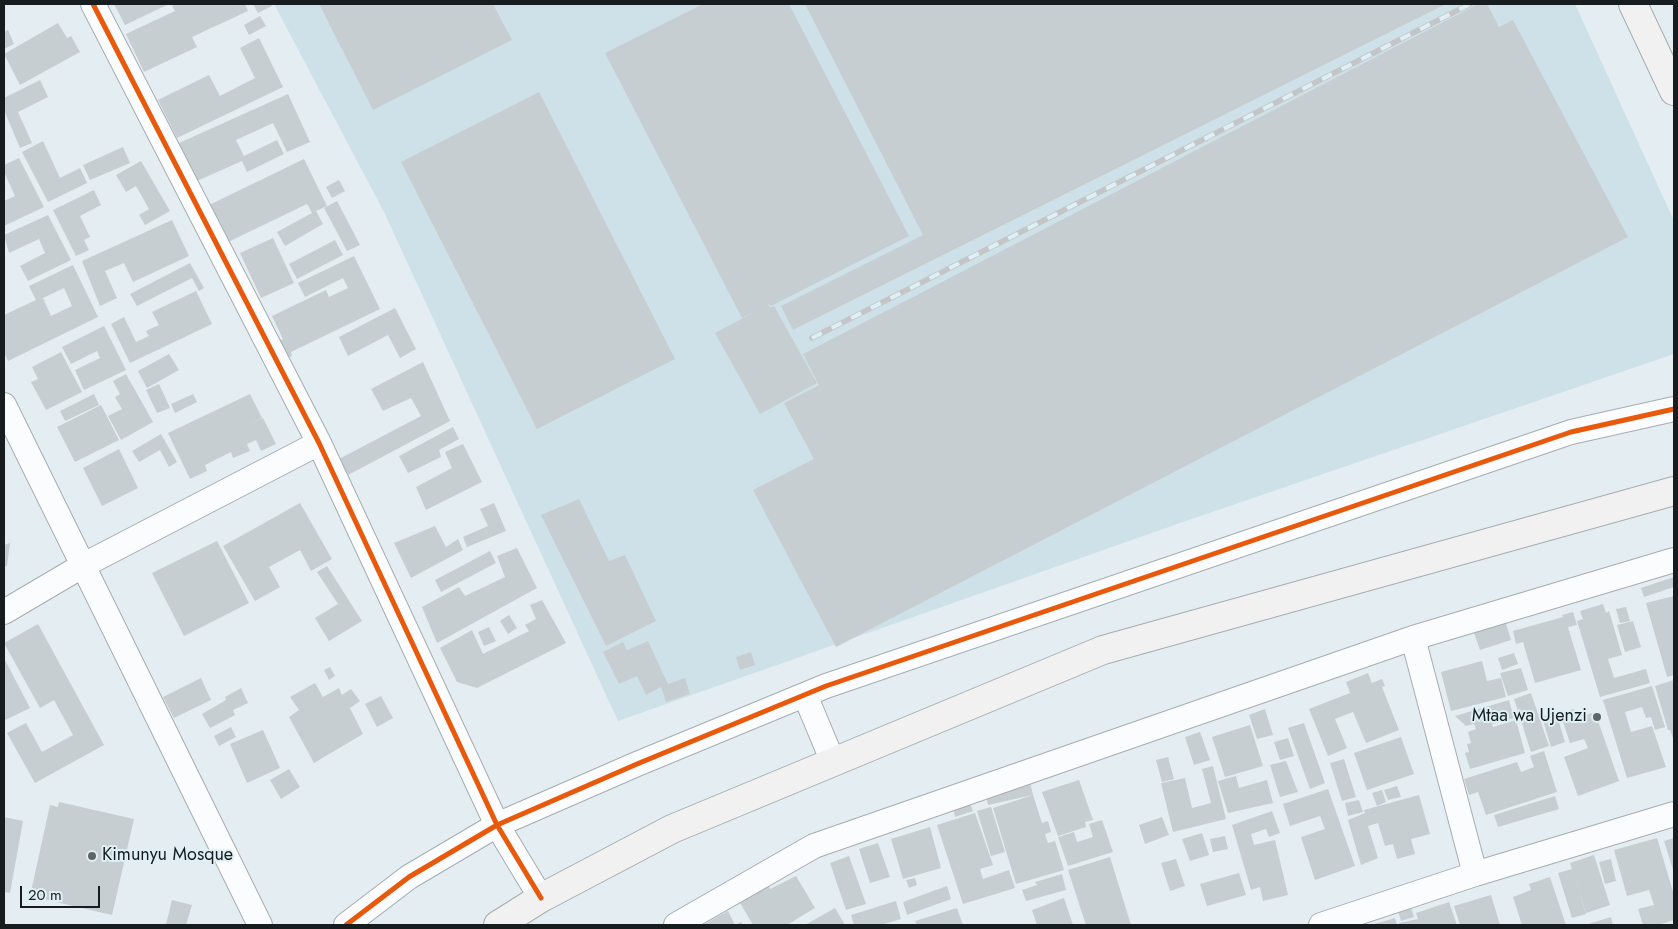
<!DOCTYPE html>
<html>
<head>
<meta charset="utf-8">
<style>
	body { margin:0 }
	#map { position:relative; width:1678px; height:929px; overflow:hidden; background:#e4edf1; font-family:Jost,sans-serif }
	canvas { display:block }
	.frame { position:absolute; inset:0; border:5px solid #171d1f; pointer-events:none }
	.scale { position:absolute; left:20px; top:886px; width:80px; height:22px; box-sizing:border-box; border:2px solid #171d1f; border-top:0; padding-left:6px; font-size:15px; line-height:18px; white-space:nowrap; color:#171d1f; -webkit-text-stroke:4px #dfeff6; paint-order:stroke }
</style>
</head>
<body>
<div id="map">
<canvas width="1678" height="929"></canvas>
<div class="frame"></div>
<div class="scale">20 m</div>
</div>
<script>
const ctx = document.querySelector('canvas').getContext('2d');
ctx.lineJoin = 'round';
function fillPath(path, color) {
  ctx.fillStyle = color;
  ctx.fill(path, 'evenodd');
}
function strokePath(path, color, width, dash) {
  ctx.strokeStyle = color;
  ctx.lineWidth = width;
  ctx.lineCap = dash ? 'butt' : 'round';
  ctx.setLineDash(dash || []);
  ctx.stroke(path);
}
function write(font, color, halo, rows, align = 'center') {
  ctx.font = font + ' Jost,sans-serif';
  ctx.lineWidth = 4;
  ctx.setLineDash([]);
  ctx.textBaseline = 'middle';
  ctx.strokeStyle = halo;
  ctx.fillStyle = color;
  for (const [text, x, y, turn = 0] of rows) {
    ctx.save();
    ctx.translate(x, y);
    ctx.rotate((+turn || 0) * Math.PI / 180);
    ctx.textAlign = isNaN(turn) ? turn : align;
    if (halo) ctx.strokeText(text, 0, 0);
    ctx.fillText(text, 0, 0);
    ctx.restore();
  }
}
fillPath(new Path2D(`
	M274,4H1575L1674,221V354L1183,522L618,721L384,212Z`), '#cfe1e8');
fillPath(new Path2D(`
	M114,4H169L125,25Z
	M176,4H245L248,11L192,37L197,47L144,72L126,34L175,11L172,6Z
	M253,4H271L272,6L258,13Z
	M319,4H493L512,40L373,110Z
	M703,4H789L909,236L771,306L768,304L770,308L774,306L817,383L760,414L715,333L758,310L742,318L605,53Z
	M805,4H1446L793,330L781,306L923,235Z
	M1478,4H1487L1499,27L1513,20L1628,237L836,647L753,490L814,459L784,403L819,385L803,354Z
	M260,16L266,26L249,35L244,25Z
	M58,23L67,38L71,36L80,52L20,85L4,54Z
	M8,30L14,44L4,49V32Z
	M259,38L283,87L177,138L158,100L209,75L220,96L255,78L240,48Z
	M40,80L48,97L18,112L32,143L20,148L4,110V98Z
	M539,92L675,359L537,429L401,162Z
	M288,94L310,142L287,152L273,123L236,140L244,156L277,140L284,154L247,172L242,161L197,181L179,143Z
	M43,141L60,178L80,168L87,183L48,202L22,152Z
	M123,147L130,163L90,180L83,165Z
	M19,158L44,207L4,226V201L15,196L4,172V165Z
	M304,159L327,206L316,211L323,224L285,246L277,232L312,213L307,204L226,243L207,206Z
	M141,161L170,211L145,225L139,215L149,209L136,186L126,192L116,175Z
	M339,180L345,191L332,198L326,187Z
	M94,190L101,205L80,216L90,237L84,240L89,250L76,256L53,210Z
	M337,201L360,245L347,251L324,208Z
	M48,215L71,260L28,281L20,266L45,253L39,239L9,253L4,235Z
	M172,220L189,256L133,282L124,263L105,271L117,298L100,306L82,261Z
	M273,238L294,283L261,298L240,253Z
	M335,240L343,255L297,279L289,264Z
	M354,256L380,309L291,352L292,356L285,359L276,342L283,339L272,316L326,290L329,297L348,288L343,278L305,297L298,283Z
	M190,263L204,288L199,291L192,278L137,306L130,294Z
	M73,265L98,317L8,361L4,353V315L36,300L29,286ZM64,288L72,306L51,316L43,298Z
	M196,291L212,324L130,363L111,324L124,317L136,342L149,336L146,331L159,325L152,312Z
	M395,308L416,349L400,358L388,335L348,356L339,337Z
	M104,326L126,370L84,390L75,370L100,358L97,351L71,364L62,347Z
	M61,352L82,392L46,410L31,382L38,379L32,367Z
	M169,354L179,370L147,388L138,371Z
	M423,362L450,421L348,475L339,459L421,416L411,398L383,411L371,389Z
	M126,374L153,422L121,440L108,416L122,409L115,397L120,394L113,381Z
	M159,384L170,408L157,413L146,390Z
	M94,394L99,405L65,421L60,411Z
	M193,394L197,402L175,413L171,404Z
	M250,394L262,418L250,424L263,418L276,444L261,451L256,440L247,444L250,451L233,458L231,452L205,465L207,471L190,479L168,433Z
	M101,405L119,440L75,462L57,427Z
	M453,427L459,439L439,450L441,457L408,473L399,456Z
	M161,434L177,462L169,467L160,450L139,462L132,451Z
	M463,444L482,482L426,510L416,487L452,468L445,452Z
	M119,449L138,488L102,506L83,468Z
	M579,499L609,561L625,555L656,621L606,646L541,515Z
	M300,503L332,559L311,571L300,550L269,567L280,587L255,601L223,546Z
	M494,503L506,531L467,547L463,537L488,526L480,509Z
	M435,526L446,547L458,539L463,550L411,578L394,543Z
	M217,541L249,603L184,636L152,573Z
	M10,543L7,566L4,567V545Z
	M517,548L537,588L437,643L422,607L459,587L465,596L505,577L497,556Z
	M490,551L496,563L441,592L435,580Z
	M327,566L362,621L329,641L315,618L338,604L317,572Z
	M1674,577V587L1644,597L1641,588Z
	M1674,596V675L1667,677L1646,603Z
	M542,600L566,643L477,688L457,682L440,648L472,630L483,654L529,631L525,625L536,619L530,605Z
	M1603,604L1606,613L1609,611L1622,655L1608,659L1614,678L1646,669L1650,683L1600,697L1577,621L1583,619L1580,611Z
	M1626,607L1630,621L1620,623L1616,609Z
	M1573,612L1577,625L1568,627L1581,670L1535,683L1523,642L1516,644L1513,631L1563,617L1562,615Z
	M509,615L517,628L508,634L500,621Z
	M1505,620L1511,640L1480,650L1473,630Z
	M1633,621L1641,647L1625,652L1617,625Z
	M38,624L104,745L35,783L7,733L26,723L42,752L73,735L54,700L40,708L4,643Z
	M489,627L496,641L484,646L478,632Z
	M648,641L668,684L685,678L690,694L666,702L661,687L646,695L637,676L619,684L603,652L623,642L627,650Z
	M751,652L755,665L740,670L736,657Z
	M1514,653L1518,664L1502,670L1498,658Z
	M4,658L30,708L5,720L4,718Z
	M1482,661L1487,681L1501,678L1506,697L1451,711L1441,672Z
	M330,667L335,676L329,680L324,670Z
	M1521,668L1528,690L1508,696L1500,673Z
	M1368,673L1372,683L1382,679L1385,686L1382,687L1399,730L1366,743L1353,712L1335,719L1347,748L1328,756L1309,709L1350,693L1346,682Z
	M201,678L211,700L174,718L163,697Z
	M1674,680V741L1670,730H1668L1655,686Z
	M315,683L323,697L339,688L342,695L351,689L360,701L350,708L363,734L314,763L289,717L299,710L290,697Z
	M1652,686L1665,727L1655,730L1651,717L1646,718L1642,707L1625,712L1631,732L1652,726L1666,767L1627,778L1603,700Z
	M241,688L248,703L233,710L235,715L210,728L202,714L226,700L225,697Z
	M1531,693L1549,746L1531,752L1514,699Z
	M381,696L393,718L377,727L365,704Z
	M1509,700L1514,718L1492,724L1493,727L1516,720L1525,753L1470,769L1465,753L1469,752L1467,744L1471,743L1468,732L1476,729L1474,724L1466,726L1455,716Z
	M1265,709L1273,735L1257,739L1249,715Z
	M1574,709L1577,718L1595,712L1619,781L1578,796L1564,757L1588,748L1584,739L1570,743L1560,713Z
	M1556,712L1565,742L1551,747L1542,717Z
	M1304,723L1325,783L1310,789L1288,728Z
	M1250,725L1263,766L1225,777L1212,737Z
	M231,727L236,737L219,746L214,736Z
	M263,730L280,768L247,783L230,744Z
	M1200,732L1210,760L1194,765L1185,737Z
	M1401,737L1414,774L1367,790L1354,753Z
	M1288,738L1294,756L1280,760L1274,742Z
	M1544,751L1557,792L1486,815L1478,792L1469,795L1464,779L1517,762L1521,772L1534,767L1530,756Z
	M1168,757L1174,779L1162,782L1156,760Z
	M1344,759L1356,797L1342,801L1330,763Z
	M1286,761L1298,792L1280,797L1270,765Z
	M1213,766L1226,819L1173,832L1161,783L1185,778L1192,808L1211,803L1202,769Z
	M289,769L300,787L281,799L270,780Z
	M1236,776L1239,788L1267,780L1273,803L1228,813L1218,781Z
	M1079,780L1093,820L1085,822L1086,827L1058,836L1042,792Z
	M1030,782L1033,795L988,805L985,792Z
	M1397,786L1401,797L1388,800L1384,790Z
	M1328,789L1355,866L1315,880L1301,837L1325,829L1320,816L1290,826L1283,804Z
	M1382,790L1386,802L1377,806L1372,793Z
	M1033,795L1042,823L1048,821L1051,832L1045,834L1048,843L1055,841L1064,870L1016,884L993,808Z
	M1419,795L1430,834L1411,839L1415,854L1397,859L1393,844L1385,846L1378,823L1368,826L1378,858L1361,865L1348,820L1365,813L1364,810Z
	M1555,796L1559,809L1498,827L1494,815Z
	M1359,800L1363,812L1348,816L1345,803Z
	M59,802L134,819L112,915L30,896L50,805L58,807Z
	M970,803L973,811L955,817L953,808Z
	M991,807L1005,852L991,856L977,811Z
	M1272,811L1280,833L1269,837L1266,829L1251,834L1254,845L1275,840L1288,895L1263,901L1260,887L1251,890L1232,825Z
	M975,813L993,865L980,869L983,879L1009,870L1015,888L963,904L937,825Z
	M4,817L23,821L10,893L4,892Z
	M1162,817L1169,835L1145,844L1139,825Z
	M1102,820L1113,852L1068,866L1058,837L1074,832L1077,842L1093,837L1089,824Z
	M930,827L941,868L903,879L891,839Z
	M1202,833L1209,855L1190,861L1182,839Z
	M1225,836L1228,849L1213,852L1210,839Z
	M1657,838L1674,895V920L1658,925H1643L1638,909L1654,905L1649,890L1627,896L1614,850Z
	M1674,838V873L1664,841Z
	M878,843L890,877L870,883L859,849Z
	M1594,855L1610,905L1586,913L1570,863Z
	M849,856L866,904L846,910L830,863Z
	M1110,857L1131,925H1086L1068,870Z
	M1176,859L1185,886L1170,891L1161,863Z
	M1611,859L1616,881L1605,884L1599,862Z
	M1572,869L1586,914L1572,918L1558,873Z
	M1239,873L1246,895L1207,906L1200,884Z
	M1062,874L1066,890L1026,901L1022,890L1037,885L1035,882Z
	M796,876L815,908L787,925H753L739,901L768,885L770,889Z
	M1550,877L1566,925H1522L1513,897L1531,890L1529,884Z
	M915,878L917,885L909,888L906,880Z
	M947,886L951,899L907,915L903,902Z
	M1491,895L1500,925H1460L1454,906Z
	M1064,898L1073,925H1037L1032,910Z
	M172,900L192,905L186,925H166Z
	M896,901L901,919L881,925H854L851,915Z
	M1409,901L1414,917L1401,921L1396,905Z
	M1449,902L1457,925H1400L1399,923L1418,919L1416,913Z
	M835,908L845,925H805Z
	M957,908L963,925H917L915,921Z
	M728,911L735,925L741,922L743,925H703Z
	M1611,917L1613,925H1585Z
	M1395,918L1397,925H1371Z`), '#c7ced1');
const street = new Path2D(`
	M93,4L319,443L497,825L541,898
	M4,405L260,925
	M4,612L82,566L319,443
	M1413,638L1475,874
	M805,695L833,762
	M346,925L409,877L497,825L637,764L826,686L1571,432L1674,409
	M676,925L814,846L1413,638L1674,560
	M1321,925L1475,874L1674,814`);
const secondary = new Path2D(`
	M1633,4L1674,91
	M498,925L541,898L672,829L1103,650L1674,491`);
strokePath(street, '#a6adb0', 26);
strokePath(secondary, '#a6adb0', 30);
strokePath(street, '#fbfcfd', 24);
strokePath(secondary, '#f2f1f1', 28);
const rail = new Path2D(`
	M812,338L1470,4`);
strokePath(rail, '#c3c5c6', 5.5);
strokePath(rail, '#dfeff6', 4, [11]);
strokePath(new Path2D(`
	M93,4L319,443L497,825L541,898
	M346,925L409,877L497,825L637,764L826,686L1571,432L1674,409`), '#e8590c', 5);
for (const [x, y, r, color] of [
	[1597,717,5,"#5f6668"],
	[92,856,5,"#5f6668"]
]) {
  const dot = new Path2D();
  dot.arc(x, y, r, 0, 2 * Math.PI);
  ctx.fillStyle = color;
  ctx.fill(dot);
  strokePath(dot, '#dfeff6', 2);
}
write('18px', '#171d1f', '#dfeff6', [
	["Mtaa wa Ujenzi",1587,717],
	["Kimunyu Mosque",102,856,"left"]
], 'right');
</script>
</body>
</html>
